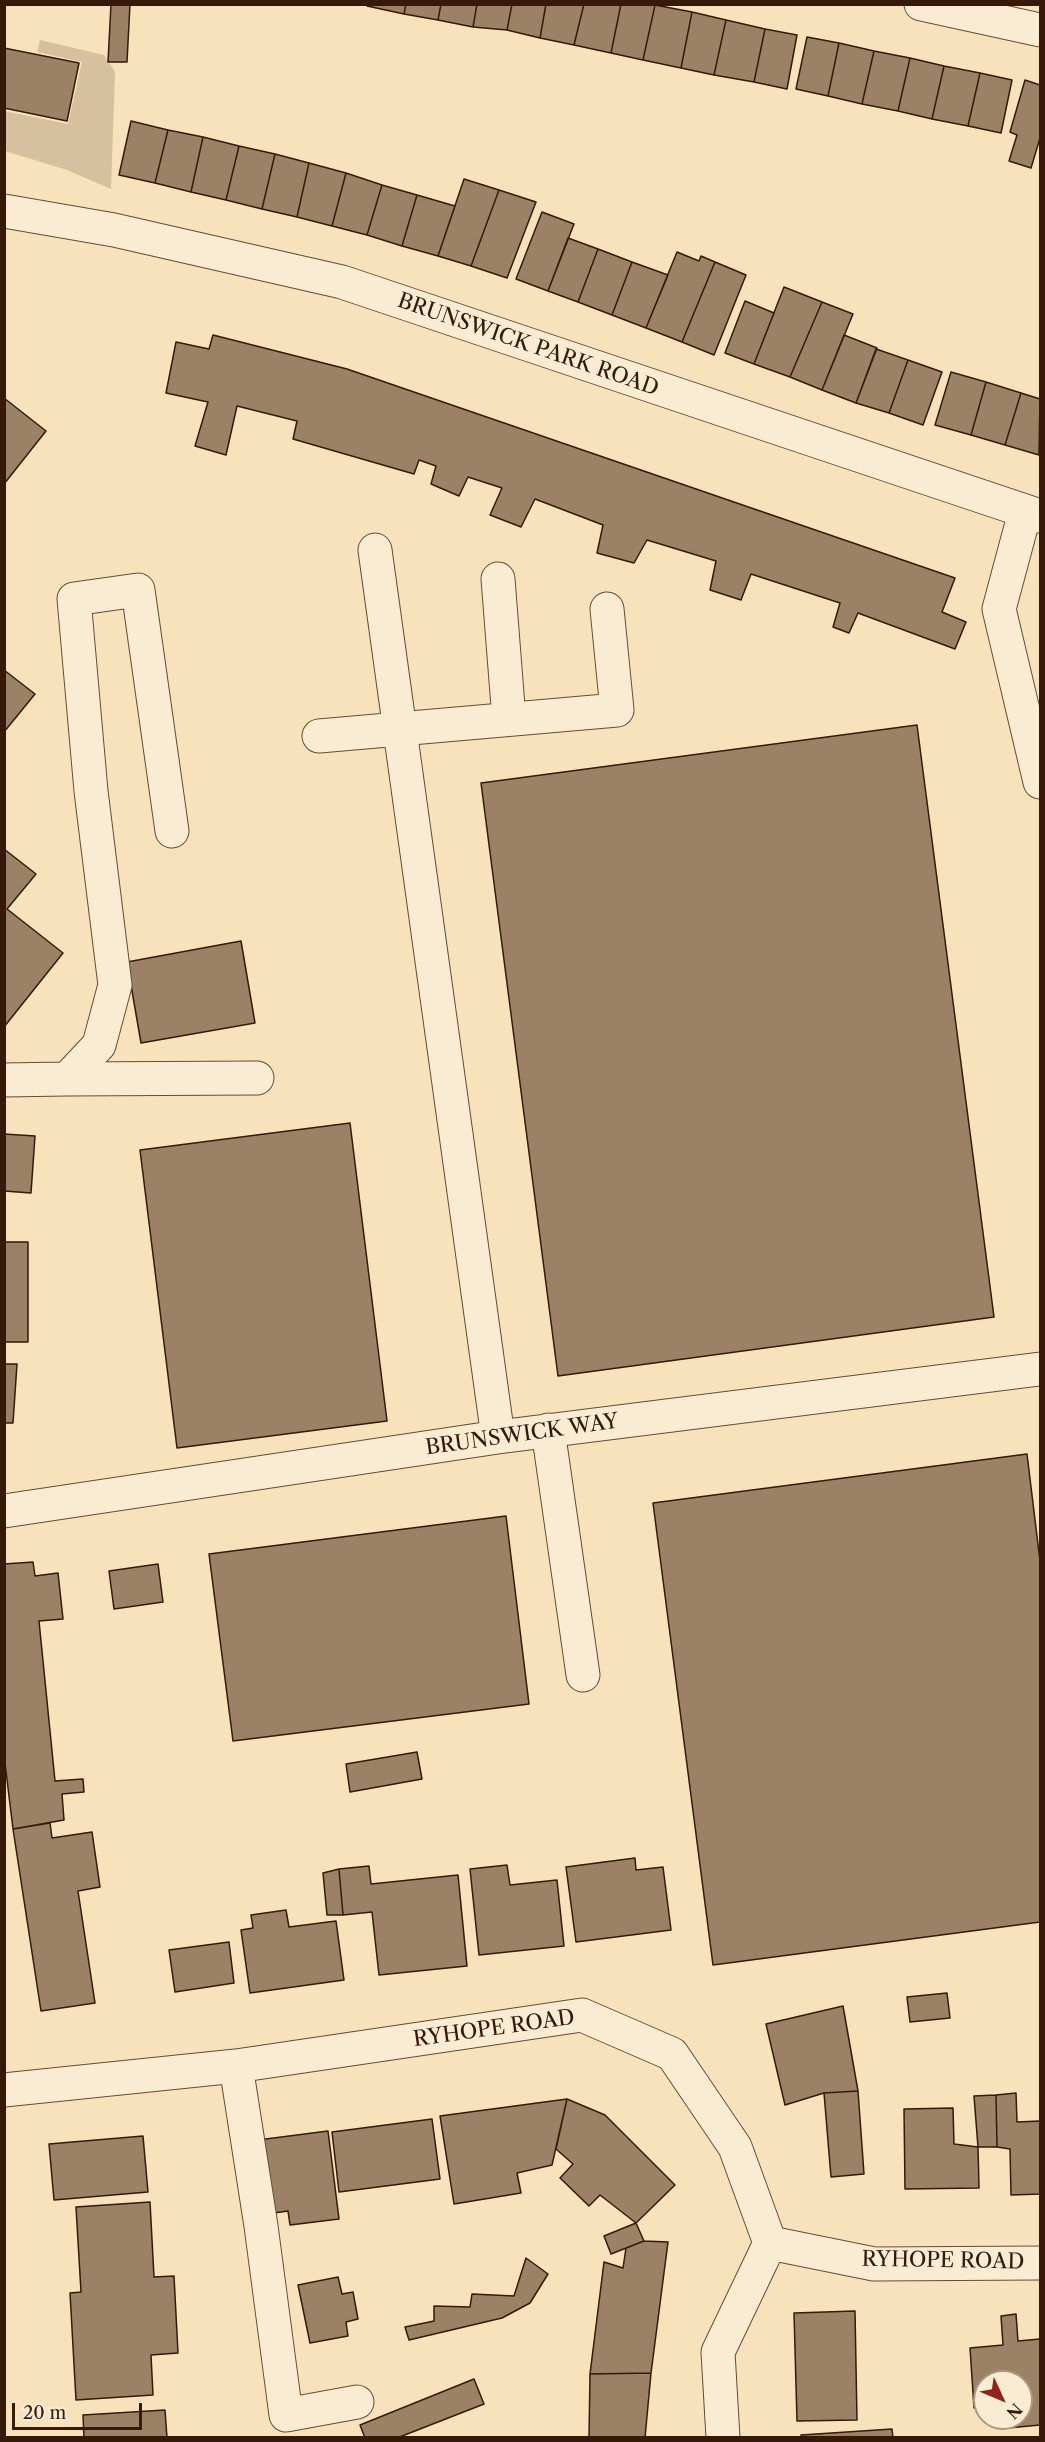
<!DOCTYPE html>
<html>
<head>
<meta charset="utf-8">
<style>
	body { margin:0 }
	#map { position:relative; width:1045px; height:2442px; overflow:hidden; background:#f8e2bc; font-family:"Libre Caslon Text",serif }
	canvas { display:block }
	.frame { position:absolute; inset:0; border:6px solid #361909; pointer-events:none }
	.north { position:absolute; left:973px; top:2370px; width:60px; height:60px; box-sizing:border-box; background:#faecd3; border:2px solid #ac9882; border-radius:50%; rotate:134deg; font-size:16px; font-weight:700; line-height:24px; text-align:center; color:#361909 }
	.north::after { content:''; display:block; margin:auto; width:21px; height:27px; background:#8f2418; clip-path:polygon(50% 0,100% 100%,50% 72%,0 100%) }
	.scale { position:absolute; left:12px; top:2403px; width:130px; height:27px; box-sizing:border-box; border:3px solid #361909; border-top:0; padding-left:8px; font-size:18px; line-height:21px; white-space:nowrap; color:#361909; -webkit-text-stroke:4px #faecd3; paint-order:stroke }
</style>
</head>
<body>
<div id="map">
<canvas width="1045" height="2442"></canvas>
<div class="frame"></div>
<div class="north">N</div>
<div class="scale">20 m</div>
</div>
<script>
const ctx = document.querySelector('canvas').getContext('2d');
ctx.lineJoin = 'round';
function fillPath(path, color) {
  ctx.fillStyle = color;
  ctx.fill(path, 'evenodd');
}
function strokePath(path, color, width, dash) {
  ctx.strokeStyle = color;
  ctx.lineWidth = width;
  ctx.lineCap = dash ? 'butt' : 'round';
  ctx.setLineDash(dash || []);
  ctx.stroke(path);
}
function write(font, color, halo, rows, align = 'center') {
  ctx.font = font + ' "Libre Caslon Text",serif';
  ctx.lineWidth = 4.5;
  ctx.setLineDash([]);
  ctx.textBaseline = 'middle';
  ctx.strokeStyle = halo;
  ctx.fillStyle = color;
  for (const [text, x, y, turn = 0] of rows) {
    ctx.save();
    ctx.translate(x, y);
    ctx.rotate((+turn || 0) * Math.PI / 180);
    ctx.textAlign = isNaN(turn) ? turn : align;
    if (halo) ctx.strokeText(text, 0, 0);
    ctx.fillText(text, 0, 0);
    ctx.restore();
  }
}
fillPath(new Path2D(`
	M40,40L104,55L115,72L111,189L67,170L5,151L4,111L68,124L82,62L37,52Z`), '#d7c09e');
const building = new Path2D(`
	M111,4H130L127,62H108Z
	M368,4H406L404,14L367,6Z
	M406,4H441L438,20L404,14Z
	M441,4H477L473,27L438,20Z
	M477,4H512L507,30L473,27Z
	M512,4H546L540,38L507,30Z
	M546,4H584L574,45L540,38Z
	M584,4H621L611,53L574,45Z
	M621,4L655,5L643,60L611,53Z
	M655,5L692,12L681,68L643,60Z
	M692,12L726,20L714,75L681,68Z
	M726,20L765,29L754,82L714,75Z
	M765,29L797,35L787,89L754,82Z
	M807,37L839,43L828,96L796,89Z
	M839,43L874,51L862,104L828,96Z
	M4,48L79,63L67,121L4,108Z
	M874,51L910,58L898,111L862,104Z
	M910,58L944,66L932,119L898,111Z
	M944,66L980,73L968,126L932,119Z
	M980,73L1012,80L1001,133L968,126Z
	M1025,80L1040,85V138L1031,168L1009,161L1017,135L1010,132Z
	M131,121L168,130L155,183L119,175Z
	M168,130L203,137L191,192L155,183Z
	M203,137L239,146L226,200L191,192Z
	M239,146L275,154L262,209L226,200Z
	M275,154L309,163L297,217L262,209Z
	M309,163L346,173L332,226L297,217Z
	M346,173L382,185L367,235L332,226Z
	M464,179L499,190L471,266L438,256Z
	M382,185L417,195L402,246L367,235Z
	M499,190L536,202L507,278L471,266Z
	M417,195L455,206L438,256L402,246Z
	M542,212L574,224L548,291L516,279Z
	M568,238L598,249L578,302L548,291Z
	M598,249L632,262L612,315L578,302Z
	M677,252L699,261L701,256L715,262L682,342L646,328Z
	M632,262L668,275L646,328L612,315Z
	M715,262L746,275L714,355L682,342Z
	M784,287L822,302L790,377L754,364Z
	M745,301L774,313L754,364L725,353Z
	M822,302L853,314L822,390L790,377Z
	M213,335L347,369L955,578L942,612L966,622L955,649L858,613L849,633L833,627L840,603L751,574L741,600L710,590L716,561L647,540L634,563L597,553L603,525L535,499L521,527L490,515L502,488L468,477L459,496L431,484L436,466L419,460L414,474L293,439L297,421L237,406L226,455L195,446L208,402L166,393L176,342L209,349Z
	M844,335L877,348L856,403L822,390Z
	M876,349L908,360L889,413L856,403Z
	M908,360L942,372L923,425L889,413Z
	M951,372L986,382L971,435L935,425Z
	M986,382L1021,393L1005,445L971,435Z
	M1021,393L1040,399L1039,455L1005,445Z
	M4,398L46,431L4,484Z
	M4,670L35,694L4,732Z
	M917,725L994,1317L558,1376L481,783Z
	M4,849L36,874L7,909L63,953L4,1027Z
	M241,941L255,1023L141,1043L127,962Z
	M350,1123L387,1421L177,1448L140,1150Z
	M4,1134L35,1136L31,1193L4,1191Z
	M4,1242H28V1342H4Z
	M4,1364H17L13,1423H4Z
	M1027,1454L1040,1561V1922L713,1965L653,1503Z
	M506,1516L529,1704L233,1741L209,1554Z
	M33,1562L35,1576L58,1573L63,1619L39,1621L55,1781L83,1779L84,1792L62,1794L64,1820L13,1829L4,1755V1564Z
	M158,1564L163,1602L114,1609L109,1571Z
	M417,1752L422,1779L350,1792L346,1764Z
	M50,1823L52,1838L92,1832L100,1887L78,1891L95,2003L41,2011L13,1829Z
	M635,1858L636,1870L663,1867L671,1930L576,1942L566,1867Z
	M507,1865L510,1885L557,1880L564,1946L479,1955L470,1869Z
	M369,1866L371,1884L458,1875L467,1966L379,1975L372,1912L343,1915L339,1869Z
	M339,1869L343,1915H327L323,1873Z
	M286,1910L289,1927L336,1921L344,1980L250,1993L241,1930L253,1928L251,1915Z
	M229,1942L234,1983L175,1992L169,1950Z
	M947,1993L950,2018L910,2022L907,1997Z
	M843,2006L858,2091L824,2093L785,2105L766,2024Z
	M858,2091L864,2174L831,2177L824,2093Z
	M1016,2093L1017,2122L1040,2121V2194L1011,2195L1010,2149L997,2147L996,2095Z
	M996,2095L997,2147H978L974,2096Z
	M567,2099L605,2115L675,2185L636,2223L600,2195L589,2206L560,2178L573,2164L556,2149Z
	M567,2099L552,2165L517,2173L521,2193L454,2204L440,2116Z
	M953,2108L954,2144L978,2147L979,2188L905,2189L904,2109Z
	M432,2119L440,2179L339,2192L332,2132Z
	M328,2131L339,2219L290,2225L288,2211L267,2214L258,2140Z
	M143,2136L148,2192L54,2200L49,2144Z
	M150,2202L154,2277L174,2276L178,2353L151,2355L153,2395L76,2400L70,2293L81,2292L76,2207Z
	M636,2223L644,2241L611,2254L604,2236Z
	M644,2241L668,2242L651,2373L590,2374L604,2262L623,2268L626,2248Z
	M526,2258L548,2274L530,2303L502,2318L409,2340L405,2327L434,2321V2306L470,2307L472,2294L514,2296Z
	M338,2277L342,2294L353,2292L358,2319L346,2322L348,2336L310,2343L298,2285Z
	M855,2311L857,2420L797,2421L794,2313Z
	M1016,2314L1018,2341L1040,2339V2425L1008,2428L1007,2418H1021V2382H985V2407L974,2408L970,2348L1003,2345L1001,2316Z
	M651,2373L645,2438H589L590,2374Z
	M474,2379L484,2404L397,2438H365L360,2425Z
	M165,2410L167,2438H84L83,2415Z
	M892,2429L893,2438H801V2435Z`);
fillPath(building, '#9b8266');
strokePath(building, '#361909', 1.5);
const minor = new Path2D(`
	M921,4L1040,30
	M4,211L114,230L342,282L1040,516
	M1025,512L999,609L1040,782
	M375,550L498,1437
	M498,579L509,719
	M319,736L617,710L607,609
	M67,1079L257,1078
	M4,1080L67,1079L99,1045L115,985L91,791L74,599L138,590L172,831
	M548,1430L583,1675
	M4,1511L498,1437L1040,1369
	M236,2066L261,2226L286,2415L357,2402
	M4,2090L236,2066L582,2015L672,2054L735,2147L770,2243L874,2264L1040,2263
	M723,2438L718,2352L770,2243`);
strokePath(minor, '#664b36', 35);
strokePath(minor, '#faecd3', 33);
write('21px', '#361909', '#faecd3', [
	["BRUNSWICK PARK ROAD",528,345,19],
	["BRUNSWICK WAY",522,1435,-8],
	["RYHOPE ROAD",494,2029,-8],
	["RYHOPE ROAD",943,2261,1]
]);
</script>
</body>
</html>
